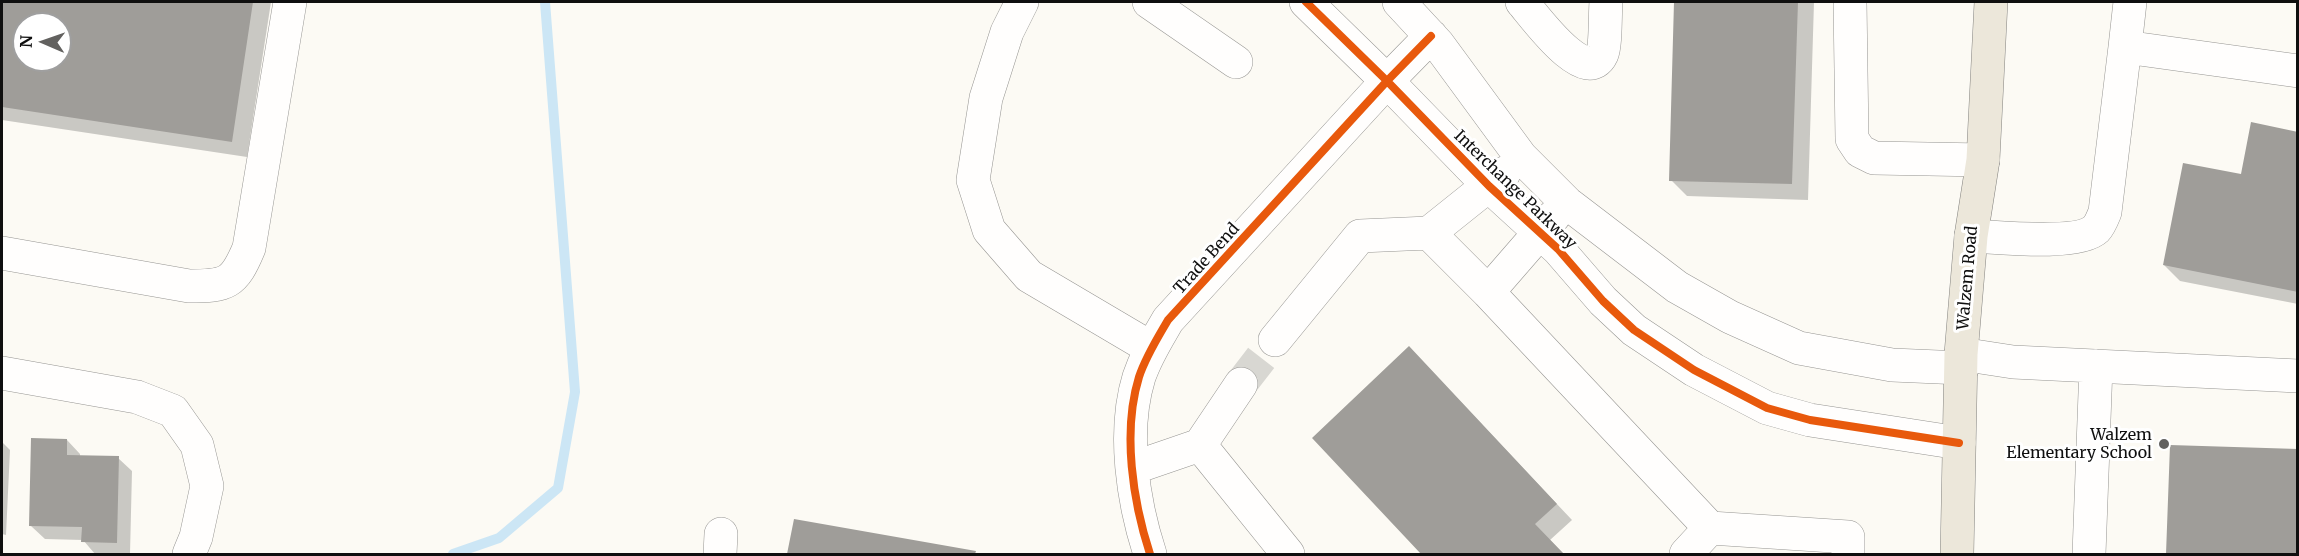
<!DOCTYPE html>
<html>
<head>
<meta charset="utf-8">
<style>
	body { margin:0 }
	#map { position:relative; width:2299px; height:556px; overflow:hidden; background:#fcfaf4; font-family:Merriweather,serif }
	canvas { display:block }
	.frame { position:absolute; inset:0; border:3px solid #0f0f0f; pointer-events:none }
	.north { position:absolute; left:12px; top:12px; width:60px; height:60px; box-sizing:border-box; background:#fff; border:2px solid #9f9f9f; border-radius:50%; rotate:272deg; font-size:16px; font-weight:700; line-height:24px; text-align:center; color:#0f0f0f }
	.north::after { content:''; display:block; margin:auto; width:21px; height:27px; background:#62615f; clip-path:polygon(50% 0,100% 100%,50% 72%,0 100%) }
</style>
</head>
<body>
<div id="map">
<canvas width="2299" height="556"></canvas>
<div class="frame"></div>
<div class="north">N</div>
</div>
<script>
const ctx = document.querySelector('canvas').getContext('2d');
ctx.lineJoin = 'round';
function fillPath(path, color) {
  ctx.fillStyle = color;
  ctx.fill(path, 'evenodd');
}
function strokePath(path, color, width, dash) {
  ctx.strokeStyle = color;
  ctx.lineWidth = width;
  ctx.lineCap = dash ? 'butt' : 'round';
  ctx.setLineDash(dash || []);
  ctx.stroke(path);
}
function write(font, color, halo, rows, align = 'center') {
  ctx.font = font + ' Merriweather,serif';
  ctx.lineWidth = 6;
  ctx.setLineDash([]);
  ctx.textBaseline = 'middle';
  ctx.strokeStyle = halo;
  ctx.fillStyle = color;
  for (const [text, x, y, turn = 0] of rows) {
    ctx.save();
    ctx.translate(x, y);
    ctx.rotate((+turn || 0) * Math.PI / 180);
    ctx.textAlign = isNaN(turn) ? turn : align;
    if (halo) ctx.strokeText(text, 0, 0);
    ctx.fillText(text, 0, 0);
    ctx.restore();
  }
}
fillPath(new Path2D(`
	M2,2H271L247,157L2,120ZM24,24H60V60H24Z
	M1676,2H1814L1808,200L1687,196L1671,180Z
	M2298,133V304L2180,281L2164,265Z
	M1425,364L1572,520L1550,540L1563,554H1423L1314,439Z
	M67,440L80,454V457L118,458L132,471L130,554H95L83,540L45,539L31,526Z
	M2,442L10,450L6,535L2,534Z
	M2171,446L2298,451V554H2168Z
	M795,521L975,553L976,554H789Z`), '#0003');
strokePath(new Path2D(`
	M453,554L499,538L558,488L575,392L545,2`), '#cce6f5', 10);
fillPath(new Path2D(`
	M2,2H253L232,142L2,107ZM24,24H60V60H24Z
	M1674,2H1798L1792,184L1669,181Z
	M2251,122L2298,132V292L2163,265L2183,163L2241,174Z
	M1409,346L1557,504L1535,524L1564,554H1421L1312,438Z
	M31,438L67,439V455L119,456L117,543L81,542L82,527L29,526Z
	M2170,445L2298,449V554H2166Z
	M794,519L976,551L975,554H787Z`), '#9f9d99');
strokePath(new Path2D(`
	M1241,384L1275,340`), '#d8d7d2', 33, [33, 16]);
const minor = new Path2D(`
	M1022,2L1007,32L986,98L973,180L989,230L1029,276L1151,348
	M1149,2L1236,62
	M1306,2L1387,81L1489,186L1558,249L1603,301L1634,330L1694,370L1767,408L1810,420L1959,443
	M1399,2L1438,44L1521,157L1567,203L1677,287L1730,317L1799,348L1892,365L1962,368
	M1522,2C1532,13 1586,89 1602,54C1606,45 1605,12 1606,2
	M1850,2L1852,139L1860,151L1874,158L1983,160
	M2125,47L2130,2
	M1554,216L1488,292L1710,528L1848,537V554
	M1429,233L1488,292
	M1971,236C1997,237 2078,246 2096,229C2100,225 2103,217 2105,212L2125,47L2298,71
	M2,253L189,286C227,286 234,284 249,248L290,2
	M1275,340L1360,236L1429,233L1504,173
	M1961,354L2013,362L2298,376
	M2,373L137,397L173,411L197,445L207,486L196,537L189,554
	M1200,445L1288,554
	M1133,468L1200,445L1241,384
	M720,554L721,534
	M1150,554C1133,502 1122,432 1139,377C1146,356 1157,339 1168,320L1387,81L1431,36
	M1686,554L1710,528
	M2089,554L2096,366`);
const major = new Path2D(`
	M1957,554L1961,354L1971,236L1983,160L1991,2`);
strokePath(minor, '#969592', 34);
strokePath(major, '#83827f', 34);
strokePath(minor, '#fffefd', 33);
strokePath(major, '#ece7da', 33);
strokePath(new Path2D(`
	M1306,2L1387,81L1489,186L1558,249L1603,301L1634,330L1694,370L1767,408L1810,420L1959,443
	M1150,554C1133,502 1122,432 1139,377C1146,356 1157,339 1168,320L1387,81L1431,36`), '#e8590c', 8);
for (const [x, y, r, color] of [
	[2164,444,6,"#62615f"]
]) {
  const dot = new Path2D();
  dot.arc(x, y, r, 0, 2 * Math.PI);
  ctx.fillStyle = color;
  ctx.fill(dot);
  strokePath(dot, '#fff', 2);
}
write('16px', '#0f0f0f', '#fff', [
	["Interchange Parkway",1515,190,44],
	["Trade Bend",1207,259,-48],
	["Walzem Road",1968,278,-85]
]);
write('16px', '#0f0f0f', '#fff', [
	["Walzem",2152,435],
	["Elementary School",2152,453]
], 'right');
</script>
</body>
</html>
